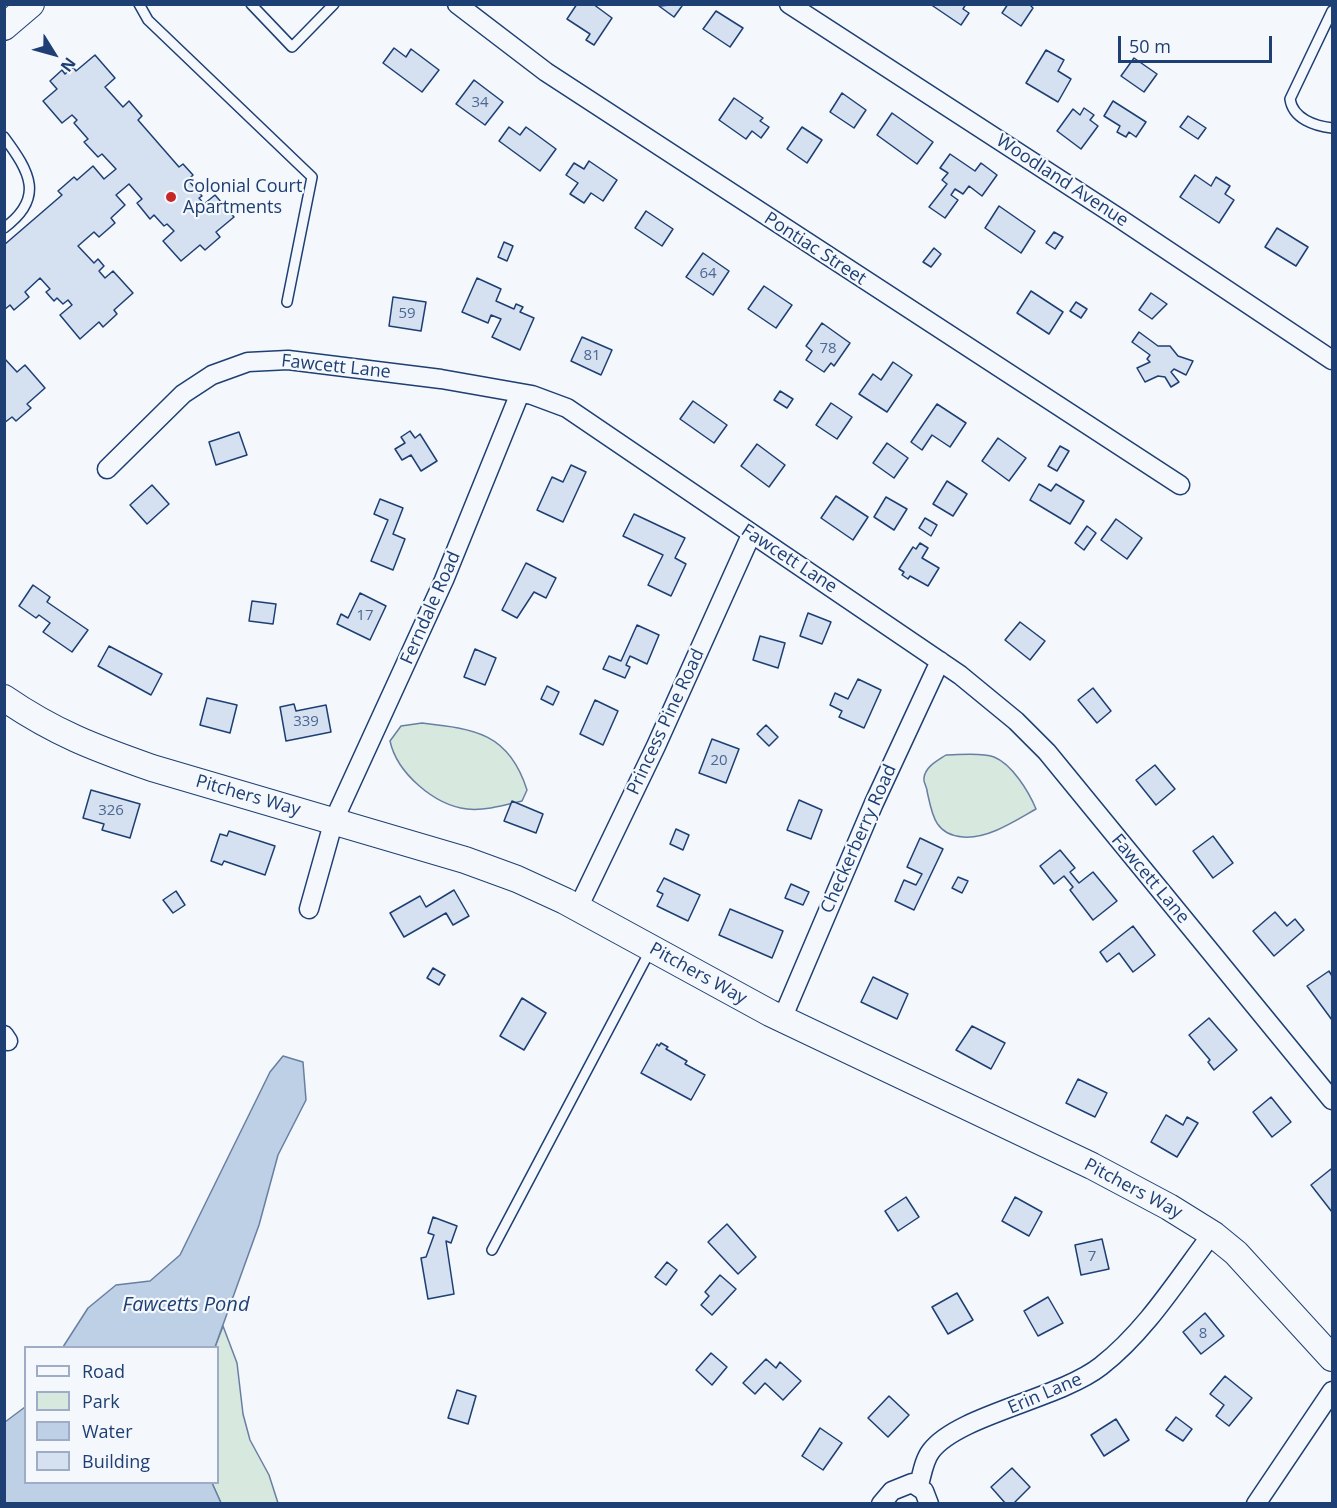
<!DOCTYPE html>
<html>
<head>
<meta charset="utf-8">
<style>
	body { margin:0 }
	#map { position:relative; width:1337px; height:1508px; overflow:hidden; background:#f4f7fb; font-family:"Open Sans",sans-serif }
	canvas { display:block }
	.frame { position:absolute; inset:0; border:6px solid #1d3f73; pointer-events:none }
	.legend { position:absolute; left:24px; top:1346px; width:195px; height:138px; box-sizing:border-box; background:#f4f7fb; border:2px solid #9eadc5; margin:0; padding:8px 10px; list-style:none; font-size:18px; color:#1d3f73 }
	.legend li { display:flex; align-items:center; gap:12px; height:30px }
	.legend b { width:30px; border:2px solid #9eadc5 }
	.north { position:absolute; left:24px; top:24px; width:60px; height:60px; -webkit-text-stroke:4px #f4f7fb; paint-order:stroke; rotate:127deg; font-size:16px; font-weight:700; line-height:24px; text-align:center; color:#1d3f73 }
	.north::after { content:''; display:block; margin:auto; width:21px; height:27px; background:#1d3f73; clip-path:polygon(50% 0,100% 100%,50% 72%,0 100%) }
	.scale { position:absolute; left:1118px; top:36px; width:154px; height:27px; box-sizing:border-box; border:3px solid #1d3f73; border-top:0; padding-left:8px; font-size:18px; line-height:21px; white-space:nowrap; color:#1d3f73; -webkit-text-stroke:4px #f4f7fb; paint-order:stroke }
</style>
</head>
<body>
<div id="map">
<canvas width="1337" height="1508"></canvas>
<div class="frame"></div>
<ul class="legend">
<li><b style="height:8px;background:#f4f7fb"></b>Road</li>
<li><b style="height:16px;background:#d7e8df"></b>Park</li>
<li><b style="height:16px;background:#bed0e5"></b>Water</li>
<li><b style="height:16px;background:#d5e0f0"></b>Building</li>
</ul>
<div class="north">N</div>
<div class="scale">50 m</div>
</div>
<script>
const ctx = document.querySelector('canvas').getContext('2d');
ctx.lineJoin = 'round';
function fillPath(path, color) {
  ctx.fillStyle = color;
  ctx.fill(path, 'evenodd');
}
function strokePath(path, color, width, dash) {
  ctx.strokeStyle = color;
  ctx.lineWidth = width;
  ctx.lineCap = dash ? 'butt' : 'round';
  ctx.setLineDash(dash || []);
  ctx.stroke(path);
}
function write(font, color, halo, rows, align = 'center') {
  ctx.font = font + ' "Open Sans",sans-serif';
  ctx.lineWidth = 4.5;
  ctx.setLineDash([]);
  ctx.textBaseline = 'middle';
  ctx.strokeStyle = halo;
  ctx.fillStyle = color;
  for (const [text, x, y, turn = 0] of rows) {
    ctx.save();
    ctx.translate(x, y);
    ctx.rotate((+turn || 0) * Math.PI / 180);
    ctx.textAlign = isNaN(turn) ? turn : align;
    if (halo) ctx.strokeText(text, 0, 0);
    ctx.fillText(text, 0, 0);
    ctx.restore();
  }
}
const green = new Path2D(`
	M422,723C475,729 509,733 527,790L522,801C505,805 485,811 467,809C434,805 397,773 390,741L401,726Z
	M946,755C959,755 981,752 994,757C1012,764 1029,792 1036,809C1015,821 988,839 963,837C934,835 932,813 927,791C927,787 923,782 924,778C925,767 937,761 946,755Z
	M223,1326L237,1363L243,1414L250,1440L269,1475L278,1503H221L212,1483L218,1482V1348L215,1347Z`);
fillPath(green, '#d7e8df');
strokePath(green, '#687fa3', 1.5);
const water = new Path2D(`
	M283,1056L303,1062L306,1100L278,1155L259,1225L215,1347H63L88,1308L116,1285L150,1281L180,1255L270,1072Z
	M25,1407L26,1482L212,1483L221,1503H5V1422Z`);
fillPath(water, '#bed0e5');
strokePath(water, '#687fa3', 1.5);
const building = new Path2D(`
	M577,4H593L612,18L594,45L586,40L590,34L567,19Z
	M680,4L682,6L674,17L659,6Z
	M930,4H966L963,9L969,13L961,25Z
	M1008,4H1029L1033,8L1021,26L1002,13Z
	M716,11L743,28L730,47L703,29Z
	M394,48L406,57L411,49L439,70L422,92L383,63Z
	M1046,50L1064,60L1058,71L1071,79L1058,102L1026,83Z
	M95,55L115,78L105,87L123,107L129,101L142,116L138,120L179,167L183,164L193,175L188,180L202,196L199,198L204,204L215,195L234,217L216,232L220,237L205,250L200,245L181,261L163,241L174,231L167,224L164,226L154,215L150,219L137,203L142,199L129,184L116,195L125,205L111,218L115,223L99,237L94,232L78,246L94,263L98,259L104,266L99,271L105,278L113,271L133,293L114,310L117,314L103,327L99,322L80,339L60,315L72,305L68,300L63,304L57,298L54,301L46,292L50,289L40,278L25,292L29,297L14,310L10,305L4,310V245L62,195L58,191L74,177L77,180L93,166L104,179L116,169L102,154L98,157L84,142L88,139L74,123L77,120L72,115L62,123L43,101L57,89L50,81L62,70L65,74L73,67L76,71Z
	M1134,58L1157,74L1144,92L1121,76Z
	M474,80L503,102L485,125L456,104Z
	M842,93L866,110L854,128L830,112Z
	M734,98L763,118L760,121L769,127L761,138L752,131L746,139L719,120Z
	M1113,101L1146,122L1136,137L1129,132L1126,137L1117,132L1120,126L1104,116Z
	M1084,108L1094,115L1090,120L1098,126L1081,149L1057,131L1073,109L1080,115Z
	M892,113L933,142L917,164L877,135Z
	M1188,116L1206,128L1198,139L1180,127Z
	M509,127L520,135L526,127L556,149L540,171L499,141Z
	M802,127L822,140L807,163L787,149Z
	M950,154L975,171L981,163L997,175L982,196L969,186L963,194L955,189L951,195L958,200L945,218L929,207L947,184L942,180L948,173L940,168Z
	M589,161L617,180L603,201L591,193L584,203L570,194L578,183L566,175L574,163L584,169Z
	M1195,175L1211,186L1216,177L1230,186L1225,194L1234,200L1219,223L1180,197Z
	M999,206L1035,231L1021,253L985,228Z
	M646,211L673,229L662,246L635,228Z
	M1277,228L1308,247L1296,266L1265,247Z
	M1054,232L1063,237L1055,249L1046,243Z
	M504,242L513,246L507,261L498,257Z
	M934,248L941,254L931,267L923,262Z
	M703,253L729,271L713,295L686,277Z
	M477,278L501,289L496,301L514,309L516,304L523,307L520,312L534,318L520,350L492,337L501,319L491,315L488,323L462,312Z
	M764,286L792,305L776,328L748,309Z
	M1031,291L1063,312L1049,334L1017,313Z
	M1151,293L1167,304L1152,319L1139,310Z
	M393,297L426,302L421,331L389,326Z
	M1076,302L1087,309L1081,318L1070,311Z
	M822,323L850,343L834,366L831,363L824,372L806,360L812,351L806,346Z
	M1139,332L1158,346H1170L1178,356L1193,361L1186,375L1174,369L1171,372L1179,382L1171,387L1165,377L1158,376L1145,382L1137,368L1150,362L1147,359L1150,355L1132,342Z
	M582,337L612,350L601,375L571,361Z
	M4,358L17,372L25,365L45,388L27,404L31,408L16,421L12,417L4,423Z
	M893,362L912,375L887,412L859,394L873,374L881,380Z
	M780,391L793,399L787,408L774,400Z
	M693,401L727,425L714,443L680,419Z
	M831,403L852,417L837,439L816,425Z
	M937,404L966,423L950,447L932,435L922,450L911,442Z
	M410,431L415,438L420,434L437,461L421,471L411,455L402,460L395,449L405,443L401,437Z
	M239,432L247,455L216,465L209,442Z
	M998,438L1026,458L1009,481L982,461Z
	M887,443L908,458L894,478L873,463Z
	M757,444L785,465L769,487L741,466Z
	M1060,446L1069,451L1057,471L1048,466Z
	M571,465L586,472L563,522L537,510L552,477L563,482Z
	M947,481L967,494L953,516L933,504Z
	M1039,484L1051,491L1056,484L1084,501L1070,524L1030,500Z
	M152,485L169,504L147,524L130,505Z
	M836,496L868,517L853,540L821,518Z
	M886,497L907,509L894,530L874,517Z
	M380,499L403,508L393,534L405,539L393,570L371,561L388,520L374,514Z
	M634,514L685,538L675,558L686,564L671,596L648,585L663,555L623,536Z
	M925,518L937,525L931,536L919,528Z
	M1116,519L1142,538L1127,559L1101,540Z
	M1087,526L1096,533L1084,550L1075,543Z
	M920,543L928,548L922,558L939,568L928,586L910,576L908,579L902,575L904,572L899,569L913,547L916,549Z
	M526,563L556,578L546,598L534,592L517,618L502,610Z
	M33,585L50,597L47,602L88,630L72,652L43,632L50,623L39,615L36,618L19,606Z
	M360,593L386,606L370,640L337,624L341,614L348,618Z
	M252,601L276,604L273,624L249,621Z
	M808,613L831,622L822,644L800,636Z
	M1020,622L1045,641L1030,660L1005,640Z
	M637,625L659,635L647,664L630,656L626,665L630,667L625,678L603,669L609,656L621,661Z
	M760,636L785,643L778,668L753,660Z
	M109,646L162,674L151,695L98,666Z
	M475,649L496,658L485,685L464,677Z
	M858,679L881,690L864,728L839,717L842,711L830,705L835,693L848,699Z
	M547,686L559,692L553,705L541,699Z
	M1093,688L1111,711L1097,723L1078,700Z
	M207,698L237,705L230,733L200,725Z
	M595,700L618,711L603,745L580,734Z
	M294,704L296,711L326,705L331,732L286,741L280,707Z
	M766,725L778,737L769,746L757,734Z
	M712,739L739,749L726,783L699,773Z
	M1155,765L1175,789L1156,805L1136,780Z
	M91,790L140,804L130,838L102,830L104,824L83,818Z
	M799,800L822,810L811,839L787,830Z
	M512,801L543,814L536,833L504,821Z
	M676,829L689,835L683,850L670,844Z
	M229,831L275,846L265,875L224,861L222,865L211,861L220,834L227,836Z
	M1213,836L1233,863L1213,878L1193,851Z
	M920,838L943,849L914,910L895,901L904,880L916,885L922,874L907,867Z
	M1060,850L1075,868L1070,872L1079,883L1093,872L1117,901L1093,920L1070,890L1073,887L1064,876L1054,884L1040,866Z
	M958,877L968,881L962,893L952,888Z
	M664,878L700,895L688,921L657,906L663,894L657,891Z
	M791,884L809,892L803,905L785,898Z
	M454,890L469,916L453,925L446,913L404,937L390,913L420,896L426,907Z
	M176,891L185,905L173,913L163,900Z
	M730,909L783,931L772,958L719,935Z
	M1275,912L1287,926L1295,919L1304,930L1274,956L1253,931Z
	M1133,926L1155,955L1133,972L1119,953L1107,962L1100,952Z
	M433,968L445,975L439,985L427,978Z
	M1329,971L1332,976V1020L1307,986Z
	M873,977L908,994L897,1019L861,1002Z
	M522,998L546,1013L524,1050L500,1036Z
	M1209,1018L1237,1050L1214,1070L1208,1062L1210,1060L1189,1035Z
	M972,1026L1005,1043L991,1069L956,1050Z
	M661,1043L668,1047L666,1049L687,1061L685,1064L705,1075L691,1100L641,1073L657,1044L659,1046Z
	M1078,1079L1107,1093L1095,1117L1066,1103Z
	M1271,1097L1291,1122L1272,1137L1253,1112Z
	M1166,1115L1183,1125L1187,1117L1198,1123L1177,1157L1151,1142Z
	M1331,1169L1332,1171V1212L1311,1185Z
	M906,1197L919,1217L898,1231L885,1211Z
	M1015,1197L1042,1212L1029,1236L1002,1221Z
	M433,1217L457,1226L451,1243L446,1241L454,1294L428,1299L421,1258L426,1257L434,1235L428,1233Z
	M727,1224L756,1257L738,1274L708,1242Z
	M1102,1239L1109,1269L1081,1275L1075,1245Z
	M667,1262L677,1270L666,1285L655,1277Z
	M720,1275L736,1289L712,1315L701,1305L709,1296L705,1292Z
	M957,1293L973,1320L948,1334L932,1307Z
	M1048,1297L1063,1323L1038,1336L1024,1311Z
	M1205,1313L1224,1336L1201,1354L1183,1332Z
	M711,1353L727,1367L712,1385L696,1370Z
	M766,1359L776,1368L780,1362L801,1381L783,1400L765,1383L755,1394L743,1383Z
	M1225,1376L1252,1398L1229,1426L1216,1416L1224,1405L1210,1394Z
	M457,1390L476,1396L468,1424L448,1418Z
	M889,1396L909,1415L888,1437L868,1418Z
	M1176,1417L1192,1429L1183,1441L1166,1430Z
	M1116,1419L1129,1440L1104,1456L1091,1435Z
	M820,1428L842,1443L823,1470L802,1456Z
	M1012,1468L1030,1487L1013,1504H1006L991,1487Z`);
fillPath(building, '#d5e0f0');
strokePath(building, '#1d3f73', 1.5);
const lane = new Path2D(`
	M139,4L148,20L312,177L287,302
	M251,4L292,47L334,4
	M1332,11L1290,99C1293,119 1315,126 1332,128
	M4,137C30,172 45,198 4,228
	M492,1250L651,949`);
const street = new Path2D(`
	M457,4L546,72L1180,485
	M789,4L1119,218L1332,360
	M107,469L183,394L212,375L248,362L288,360L441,379L532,395L567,408L960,675L1016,721L1047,752L1332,1100
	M578,908L656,746L751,535
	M309,909L334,820L444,580L520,393
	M782,1019L874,803L940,661
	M4,1035L8,1041
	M919,1485C922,1474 924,1460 931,1451C958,1415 1059,1399 1101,1366C1146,1331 1178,1279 1212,1234
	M881,1504L892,1491L912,1483L924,1491L929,1504
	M1256,1504L1332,1391`);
const secondary = new Path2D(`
	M4,27L31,4
	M4,698C55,733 95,748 152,768L465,860L517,879L565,901L770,1013L1092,1166L1169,1207L1214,1235L1236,1253L1332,1358`);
strokePath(lane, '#1d3f73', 12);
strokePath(street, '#1d3f73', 21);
strokePath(secondary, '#1d3f73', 28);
strokePath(lane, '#f4f7fb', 9);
strokePath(street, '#f4f7fb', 18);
strokePath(secondary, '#f4f7fb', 26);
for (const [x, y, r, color] of [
	[171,197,6,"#c62828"]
]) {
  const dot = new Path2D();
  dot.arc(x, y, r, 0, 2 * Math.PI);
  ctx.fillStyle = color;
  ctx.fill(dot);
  strokePath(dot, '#f4f7fb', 2);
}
write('15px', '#4b6792', null, [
	["34",480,103],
	["64",708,274],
	["59",407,314],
	["78",828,349],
	["81",592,356],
	["17",365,616],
	["339",306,722],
	["20",719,761],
	["326",111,811],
	["7",1092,1257],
	["8",1203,1334]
]);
write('18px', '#1d3f73', '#f4f7fb', [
	["Woodland Avenue",1062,181,33],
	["Pontiac Street",815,249,33],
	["Fawcett Lane",336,367,6],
	["Fawcett Lane",789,559,33],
	["Ferndale Road",431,608,-66],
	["Princess Pine Road",666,722,-65],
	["Pitchers Way",248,796,16],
	["Checkerberry Road",859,839,-66],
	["Fawcett Lane",1150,879,50],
	["Pitchers Way",698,974,29],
	["Pitchers Way",1133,1189,28],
	["Erin Lane",1045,1394,-23]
]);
write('18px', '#1d3f73', '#f4f7fb', [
	["Colonial Court",183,187],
	["Apartments",183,208]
], 'left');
write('italic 20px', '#1d3f73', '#f4f7fb', [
	["Fawcetts Pond",186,1305]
]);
</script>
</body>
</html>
